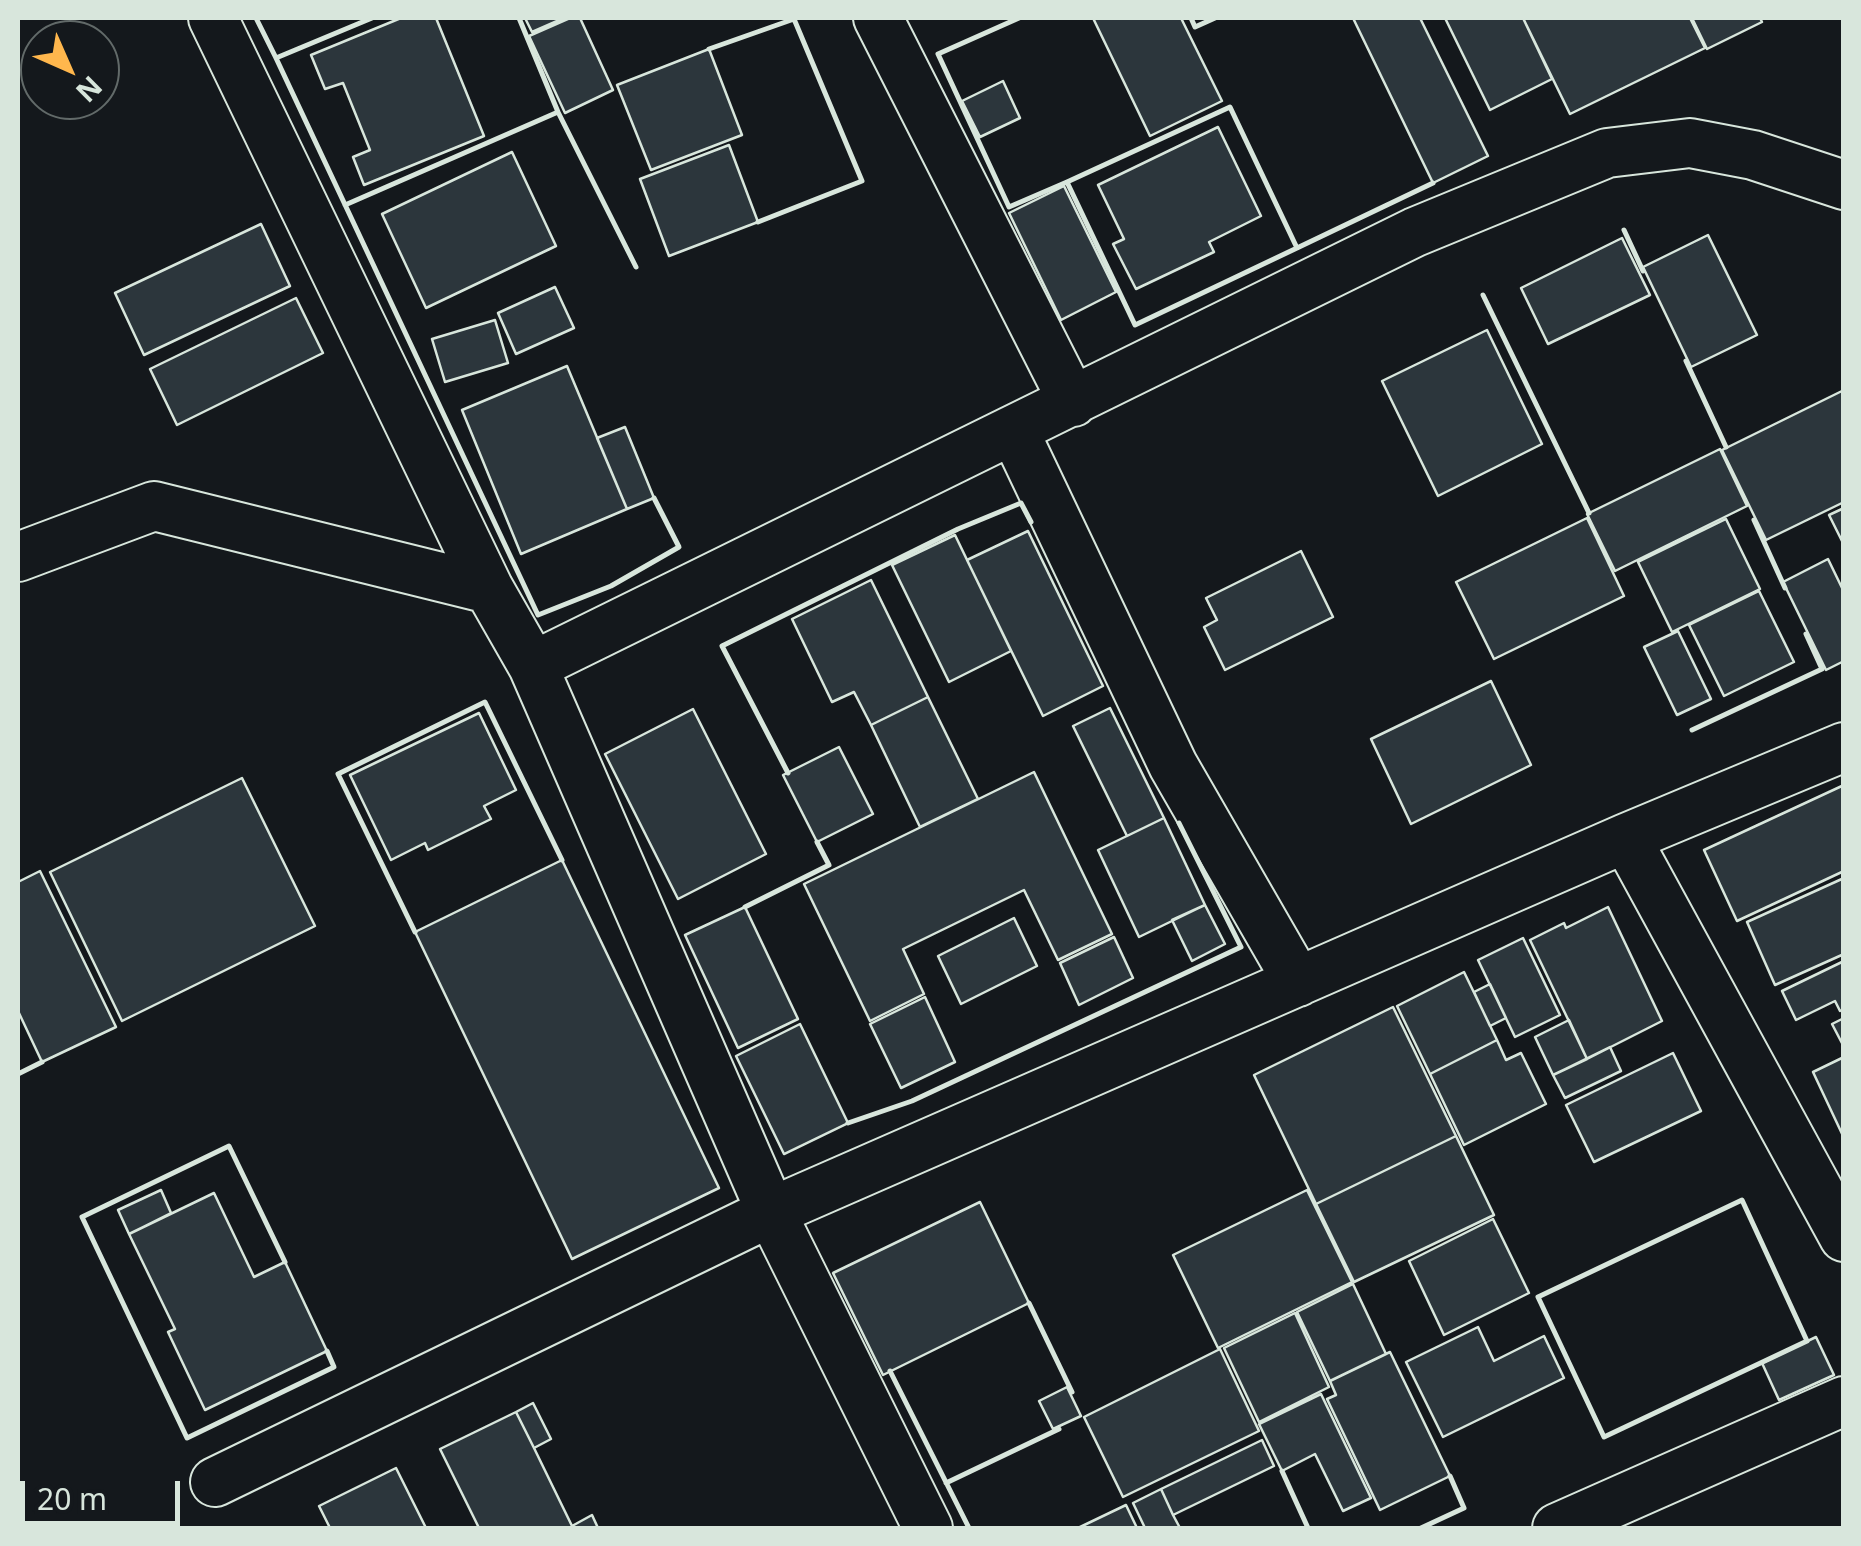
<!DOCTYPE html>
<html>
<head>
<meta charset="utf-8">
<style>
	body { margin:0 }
	#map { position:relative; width:1861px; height:1546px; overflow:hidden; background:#14181c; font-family:"Noto Sans",sans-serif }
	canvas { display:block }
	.frame { position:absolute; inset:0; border:20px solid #d8e6dc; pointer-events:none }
	.north { position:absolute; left:20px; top:20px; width:100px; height:100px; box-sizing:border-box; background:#14181c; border:2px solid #626a69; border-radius:50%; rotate:135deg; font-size:28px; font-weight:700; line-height:40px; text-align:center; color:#d8e6dc }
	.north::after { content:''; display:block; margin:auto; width:35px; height:45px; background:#ffb74d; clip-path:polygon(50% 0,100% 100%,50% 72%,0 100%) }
	.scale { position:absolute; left:20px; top:1481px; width:160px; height:45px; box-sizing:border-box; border:5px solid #d8e6dc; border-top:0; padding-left:12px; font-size:30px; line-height:35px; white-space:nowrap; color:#d8e6dc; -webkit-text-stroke:8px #14181c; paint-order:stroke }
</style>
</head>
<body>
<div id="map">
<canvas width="1861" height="1546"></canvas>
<div class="frame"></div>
<div class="north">N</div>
<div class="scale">20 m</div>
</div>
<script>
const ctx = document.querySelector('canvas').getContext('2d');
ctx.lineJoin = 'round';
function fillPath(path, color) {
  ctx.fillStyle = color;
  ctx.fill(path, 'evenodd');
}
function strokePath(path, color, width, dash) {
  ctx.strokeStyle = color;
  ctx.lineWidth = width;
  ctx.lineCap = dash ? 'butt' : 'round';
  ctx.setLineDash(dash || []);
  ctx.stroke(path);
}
const building = new Path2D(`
	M401,18H436L484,136L364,185L353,157L370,150L343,83L325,89L311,55Z
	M525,18H564L532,32Z
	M570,18H580L613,90L565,113L529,36Z
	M1093,18H1181L1222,101L1150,136Z
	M1353,18H1420L1488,156L1433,183Z
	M1445,18H1523L1552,79L1490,110Z
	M1523,18H1690L1705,48L1570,114Z
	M1692,18H1760L1762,22L1707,49Z
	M709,49L742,135L651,170L617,85Z
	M1003,81L1020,118L980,137L962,101Z
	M1218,127L1261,216L1209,242L1214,252L1136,289L1113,244L1124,239L1098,185Z
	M729,145L758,222L669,256L640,179Z
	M512,152L556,246L426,308L382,214Z
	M1064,186L1116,292L1061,320L1009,213Z
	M261,224L290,286L144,355L115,293Z
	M1708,235L1757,335L1691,367L1643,267Z
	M1622,238L1650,295L1548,344L1521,288Z
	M555,287L574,328L516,354L498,313Z
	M296,298L323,353L177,425L150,369Z
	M495,320L508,363L445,382L432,339Z
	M1487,330L1542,444L1438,496L1382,381Z
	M567,366L627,509L521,554L462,410Z
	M1844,390V502L1766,540L1722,450Z
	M625,427L654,498L627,509L597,438Z
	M1720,449L1747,506L1615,571L1587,514Z
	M1844,508V545L1829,515Z
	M1587,518L1624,596L1494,659L1456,582Z
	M1726,519L1760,589L1672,632L1638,562Z
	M1028,531L1103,686L1043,716L967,560Z
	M955,535L1011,651L949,682L892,565Z
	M1301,551L1333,617L1225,670L1204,627L1217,620L1206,598Z
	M1828,559L1844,592V661L1826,670L1783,582Z
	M871,580L928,697L871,725L854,692L832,702L792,619Z
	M1759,591L1794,662L1724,696L1689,625Z
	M1678,631L1711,699L1677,715L1644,647Z
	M1491,681L1531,765L1411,824L1371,739Z
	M928,697L978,799L920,827L871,725Z
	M1110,708L1164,818L1127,836L1073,726Z
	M693,709L766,854L678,899L605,754Z
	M479,713L516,790L484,806L491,819L428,850L425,843L391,860L350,775Z
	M839,747L873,814L817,842L783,775Z
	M1034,772L1112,934L1058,960L1024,890L903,949L924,994L870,1021L804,884Z
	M242,778L315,926L122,1021L50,872Z
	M1844,785V871L1737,921L1704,850Z
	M1164,818L1205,905L1139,937L1098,850Z
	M562,860L719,1188L572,1259L415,932Z
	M40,871L116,1027L42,1062L18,1011V882Z
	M1844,878V954L1775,985L1747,922Z
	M1205,905L1225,944L1192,961L1172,920Z
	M745,907L798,1019L738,1048L685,935Z
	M1608,907L1662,1021L1587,1059L1530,940L1564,923L1566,928Z
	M1014,918L1037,966L961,1004L938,956Z
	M1114,937L1133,978L1079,1005L1060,963Z
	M1523,938L1560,1015L1515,1037L1478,960Z
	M1844,961V1009L1840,1011L1835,1001L1796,1020L1782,991Z
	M1464,972L1497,1040L1430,1074L1397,1006Z
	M1490,984L1506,1018L1490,1026L1474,992Z
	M925,997L955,1062L901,1088L870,1024Z
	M1393,1007L1456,1136L1316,1204L1254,1075Z
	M1844,1018V1047L1832,1024Z
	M1569,1020L1587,1059L1553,1075L1535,1037Z
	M800,1024L848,1123L784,1154L736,1056Z
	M1497,1040L1506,1060L1521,1053L1546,1104L1464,1145L1430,1074Z
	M1610,1047L1621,1071L1565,1098L1553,1075Z
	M1673,1053L1701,1111L1594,1162L1566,1105Z
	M1844,1057V1138L1813,1072Z
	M1456,1136L1494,1215L1354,1282L1316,1204Z
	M161,1190L171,1213L129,1234L118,1210Z
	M1307,1190L1352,1282L1218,1348L1173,1255Z
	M214,1193L254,1277L285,1262L327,1351L205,1410L168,1332L175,1329L129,1234Z
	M980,1202L1029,1303L883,1375L833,1273Z
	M1493,1219L1529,1293L1444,1335L1409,1261Z
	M1353,1284L1386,1354L1330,1381L1297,1312Z
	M1295,1313L1329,1387L1259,1422L1224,1348Z
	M1478,1327L1494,1361L1544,1336L1564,1378L1443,1437L1406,1362Z
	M1816,1337L1834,1375L1779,1400L1762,1363Z
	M1220,1349L1259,1431L1123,1497L1084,1417Z
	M1390,1352L1450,1476L1380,1510L1327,1399L1336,1395L1330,1381Z
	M1067,1387L1081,1416L1053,1429L1039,1401Z
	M1321,1394L1371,1498L1343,1511L1315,1454L1282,1471L1259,1424Z
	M533,1403L551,1439L534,1448L516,1412Z
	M516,1412L534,1448L573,1528H479L440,1449Z
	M1262,1440L1274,1466L1173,1515L1161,1489Z
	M396,1468L426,1528H330L319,1506Z
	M1161,1489L1173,1515L1180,1528H1145L1133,1503Z
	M1126,1505L1137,1528H1078Z
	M592,1515L598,1528H573L572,1526Z`);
fillPath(building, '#2c363c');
strokePath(building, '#d8e6dc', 2.5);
const street = new Path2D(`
	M213,18L489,589L533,666L771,1212L928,1528
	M878,18L1073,402
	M1014,431L1173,765L1298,982
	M18,557L154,506L489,589
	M533,666L1415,232L1607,153L1690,143L1753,155L1844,185
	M1626,838L1844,1237
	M215,1482L771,1212L1626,838L1844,747
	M1557,1528L1844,1401`);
strokePath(street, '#d8e6dc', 52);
strokePath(street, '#14181c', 48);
strokePath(new Path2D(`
	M256,18L276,58
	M372,18L276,58L538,615L611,586L679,547L654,498
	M1019,18L938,54L1009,207L1067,182
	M1191,18L1195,27L1215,18
	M709,49L794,19L862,181L758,222
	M1230,107L1297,248L1135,325L1067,182Z
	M558,112L636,267
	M345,205L558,112L519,18
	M1624,230L1643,271
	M1297,248L1433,183
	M1483,295L1589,513
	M1686,361L1726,447
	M1754,520L1785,588
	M1692,730L1822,669L1806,634
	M788,773L722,646L958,529L1021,503L1031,522
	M745,907L829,865L817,842
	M415,932L338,774L485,702L562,860
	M18,1074L42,1062
	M848,1123L912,1101L1241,947L1179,823
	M1742,1200L1807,1341L1604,1437L1538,1297Z
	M285,1262L229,1146L82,1217L187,1438L334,1367L327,1351
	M1029,1303L1072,1392
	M890,1371L969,1528
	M1282,1471L1308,1528
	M946,1483L1059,1429
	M1421,1528L1464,1508L1450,1476`), '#d8e6dc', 5);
</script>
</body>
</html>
